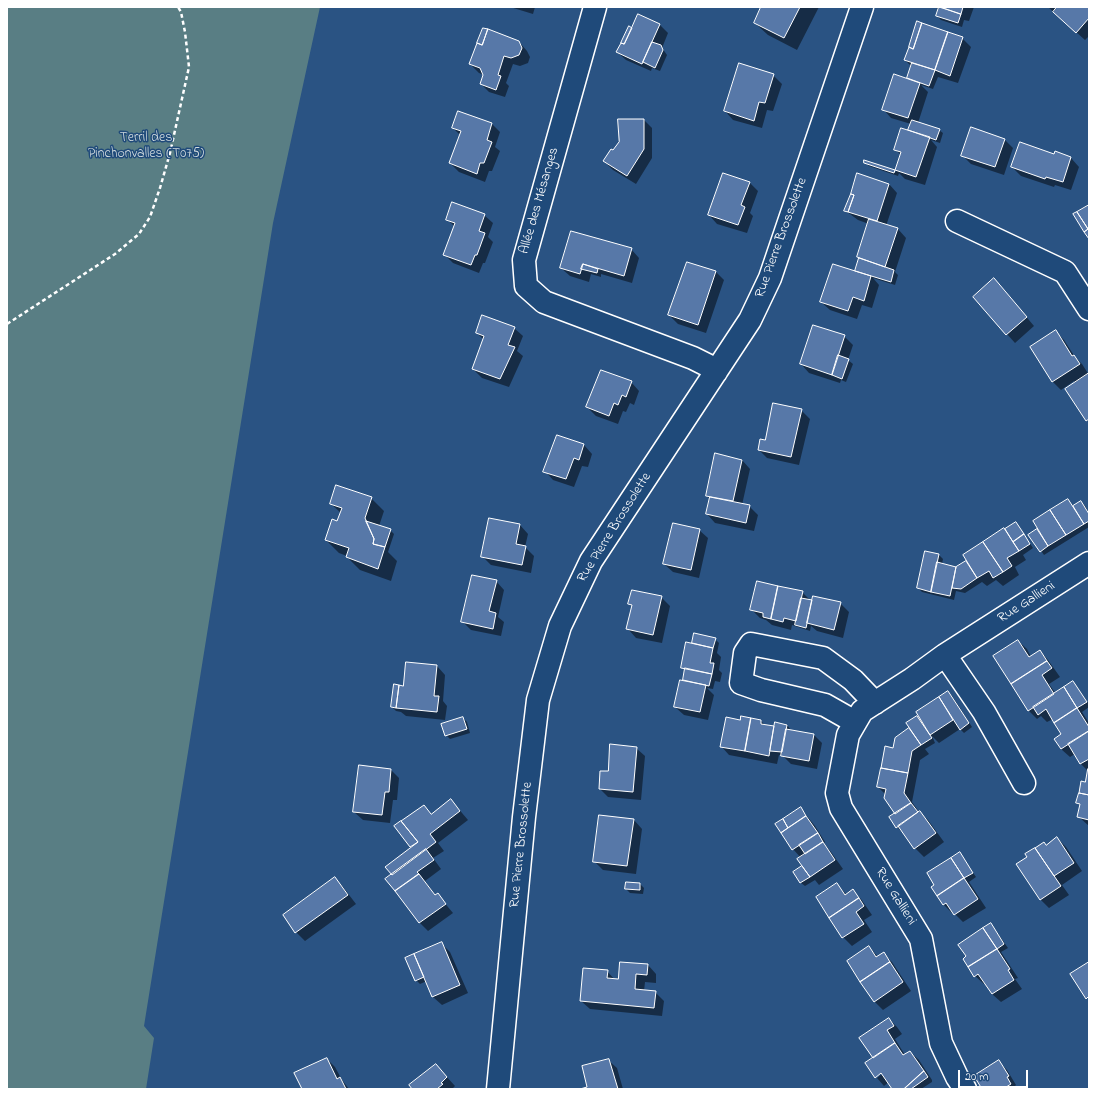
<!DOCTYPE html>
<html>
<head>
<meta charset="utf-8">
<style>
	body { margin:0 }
	#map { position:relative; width:1096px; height:1096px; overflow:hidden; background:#2a5383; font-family:"Indie Flower",sans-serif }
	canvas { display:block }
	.frame { position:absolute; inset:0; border:8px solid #fff; pointer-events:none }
	.scale { position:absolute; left:958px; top:1070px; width:70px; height:18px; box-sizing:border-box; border:2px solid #fff; border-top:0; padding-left:5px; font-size:12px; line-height:14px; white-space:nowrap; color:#fff; -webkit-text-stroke:3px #1f4a7a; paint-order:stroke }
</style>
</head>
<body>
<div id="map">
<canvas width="1096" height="1096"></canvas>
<div class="frame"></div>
<div class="scale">20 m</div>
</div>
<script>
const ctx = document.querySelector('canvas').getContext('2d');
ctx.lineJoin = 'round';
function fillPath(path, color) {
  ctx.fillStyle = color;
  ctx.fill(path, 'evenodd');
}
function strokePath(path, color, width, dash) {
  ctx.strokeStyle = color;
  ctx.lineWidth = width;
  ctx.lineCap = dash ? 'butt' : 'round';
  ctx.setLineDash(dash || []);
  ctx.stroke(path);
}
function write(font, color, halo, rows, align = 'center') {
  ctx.font = font + ' "Indie Flower",sans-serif';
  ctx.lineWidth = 3;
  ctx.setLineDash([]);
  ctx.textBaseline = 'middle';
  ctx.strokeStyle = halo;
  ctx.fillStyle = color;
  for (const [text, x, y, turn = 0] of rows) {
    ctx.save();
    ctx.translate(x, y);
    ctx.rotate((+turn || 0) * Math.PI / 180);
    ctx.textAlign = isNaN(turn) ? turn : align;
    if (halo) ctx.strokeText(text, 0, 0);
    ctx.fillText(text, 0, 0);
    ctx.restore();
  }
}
fillPath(new Path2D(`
	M7,7H320L273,223L144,1026L154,1038L146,1089H7Z`), '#597e84');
fillPath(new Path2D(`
	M510,7H535L533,14Z
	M763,7H819L797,50L768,35L755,23Z
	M935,7H974L969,21L964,20L962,27L941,20L937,16L939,10Z
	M1048,7H1088L1089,38L1088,37L1085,40Z
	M660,25L668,33L662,48L667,55L660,71L652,68L651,71L626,60L617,52Z
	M962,38L971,47L958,83L938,77L933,89L921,85L928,92L918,123L939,130L943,133L940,143L931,140L937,147L925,185L905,179L899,173L898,176L869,166L865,162L896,172L901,155L895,149L909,132L911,124L891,118L883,109L908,79L912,67L905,60Z
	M519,42L527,51L530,57L528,63L520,66L513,64L506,83L509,86L505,97L489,92L481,84L484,75L479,73L470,64Z
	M773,75L782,84L773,111L767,110L762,128L733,120L725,111Z
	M459,112L492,124L500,132L495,147L500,151L492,171H489L485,182L459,172L450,163L460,135L453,128Z
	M644,120L652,128V158L636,184L613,170L604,161Z
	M1004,139L1013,148L1004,175L971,164L962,155Z
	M1056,153L1071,158L1079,167L1071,190L1055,185L1054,187L1021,176L1012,167L1055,155Z
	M749,182L758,191L750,213L753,216L747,233L717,224L709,215Z
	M889,184L897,193L886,226L898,229L906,238L895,272L898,275L895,285L873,278L879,285L872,308L862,305L857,319L830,310L821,302L856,272L860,259L858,257L869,224L858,220L846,211Z
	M484,215L493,223L488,237L493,242L485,263H483L479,273L453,263L445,255L455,227L447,219Z
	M631,249L639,258L632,283L601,274V277L591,274L589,282L570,276L561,268Z
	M687,263L716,272L724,280L706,333L678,324L669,315Z
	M1002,288L1034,326L1015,343L974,297Z
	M514,328L523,336L517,351L523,356L509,387L482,378L473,369L484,340L477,333Z
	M1056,332L1064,340L1075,357L1082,364L1089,375V423L1066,389L1075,383L1074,381L1061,390L1052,381Z
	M844,336L853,345L848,360L853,364L846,382L841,380L840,383L809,373L801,364Z
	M631,382L639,391L634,405L630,403L626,412L623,411L618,424L596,416L587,407Z
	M801,410L810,419L799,465L767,458L759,450Z
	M557,436L584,445L592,454L588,467L582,466L574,487L553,480L545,471Z
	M742,460L750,469L742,505L749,506L758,515L754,531L715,523L707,514L710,499L707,496Z
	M371,498L384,511L379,526L390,530L394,534L388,552L397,561L391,581L360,570L347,557V556L339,553L326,540L338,522L341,513L331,504Z
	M1068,500L1074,507L1081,502L1085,506L1089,513V527L1044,555L1030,535L1039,529Z
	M1015,523L1019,527L1033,548L1023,555L1026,560L1015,567L1019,575L1003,586L996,580L987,586L982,582L965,593L956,591L954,600L922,592L918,588L926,552L939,555L943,559L942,564L957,568L968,561Z
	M520,525L528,534L525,547L534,556L531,573L491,565L482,556Z
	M699,530L708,538L699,578L673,572L664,564Z
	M496,581L504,590L498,617L504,622L501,636L471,630L462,621Z
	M802,592L811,601L840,603L849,612L843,638L817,631L811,626L810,631L792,625L791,630L772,625L766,620L760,618L751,609Z
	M661,597L670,606L662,643L636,638L628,629L633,607L630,604Z
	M715,639L719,643L717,653L721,657L719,670L722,673L720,682L715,681L713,689L707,688L714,695L708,720L684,715L675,707L686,682L684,680L686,671L682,667L695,645L693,643Z
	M1018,641L1027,649L1031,657L1040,651L1048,660L1060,677L1049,684L1056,694L1073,682L1089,704V707L1082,712L1089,723V826L1079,817L1081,806L1078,803L1086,783L1088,771L1081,764L1075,754L1070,757L1061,749L1062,734L1053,719L1047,722L1041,716L1037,719L1029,711L994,656Z
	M407,663L437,666L445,675L443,701L447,706L445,720L406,716L401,712L396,711L392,707L404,687Z
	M948,692L952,696L972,727L964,733L960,729L939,743L932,736L935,743L925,749L929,754L920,760L912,802L919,812L928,820L944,842L924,857L915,848L902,830L901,831L897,827L896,814L885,794L878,787L894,749L896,738L911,728L917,717L922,720L939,698Z
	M463,718L467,722L470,733L450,739L446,735Z
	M741,721H761L766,726L775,728L787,725L791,730L814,735L822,743L817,769L791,764L782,755H779L777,764L729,755L721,746Z
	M636,748L645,756L641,800L608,797L600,789L608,772Z
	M360,766L391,770L399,778L397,800H393L390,823L363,820L354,812Z
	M451,800L468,820L438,843L444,851L433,858L441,869L425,881L436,896L438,895L453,913L428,931L420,923L387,879L393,875L412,848L395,826L432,815Z
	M801,809L815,826L825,842L824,843L826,846L831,852L843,869L819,885L815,880L805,886L801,883L795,872L804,866L801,858L793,849L777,825Z
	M600,816L634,820L642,829L636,874L603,870L594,861Z
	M1057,838L1066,847L1082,871L1062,885L1069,895L1049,908L1040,899L1047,846Z
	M960,854L976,877L969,882L986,908L963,922L953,912L952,913L944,905L932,887Z
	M335,879L343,887L356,904L305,941L296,932L284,916Z
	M640,884L644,888L643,894L630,893L626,889Z
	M837,885L847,895L852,890L861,899L872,915L864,920L872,932L852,946L843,937Z
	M991,924L1008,948L1001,952L1018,978L1015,979L1022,989L1001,1002L992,994L986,983L984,984L975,976Z
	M441,943L450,952L468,993L442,1005L433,997L427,981L420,984L416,980Z
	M869,947L878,957L883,954L892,962L911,991L883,1010L874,1001Z
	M621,963L648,965L656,974V983L645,982L644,991L655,992L664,1001L662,1016L590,1009L581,1001L607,971L615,980H618Z
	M889,1019L897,1027L902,1034L895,1039L905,1055L910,1052L919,1060L932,1080V1082L921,1089H894L889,1082L884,1086L877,1078L886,1071L885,1070L876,1077L866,1063L874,1058Z
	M327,1059L335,1067L342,1080L349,1089H303Z
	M608,1060L617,1068L623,1089H583L588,1087Z
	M999,1062L1007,1070L1016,1085L1015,1086L1017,1089H983Z
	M436,1065L455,1086L452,1089H413Z`), '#0007');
const building = new Path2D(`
	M761,7H800L784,38L754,23Z
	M939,7L961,14L958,23L936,16Z
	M941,7H963L961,14Z
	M1057,7H1089V18L1076,33L1053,12Z
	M638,14L660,24L642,64L616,52L621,43L624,44Z
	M917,21L922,23L913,49L909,47Z
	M922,23L948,32L935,70L904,60L909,47L913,49Z
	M629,26L632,28L624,44L621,43Z
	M483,28L488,29L482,45L477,43Z
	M488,29L519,41L522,48L519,55L511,58L504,56L498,75L501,76L496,90L480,84L483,75L480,68L469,64L477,43L482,45Z
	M948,32L963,37L950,76L935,70Z
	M652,42L661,45L663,50L655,68L643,62Z
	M739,63L774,74L765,103L759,102L754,121L724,111Z
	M912,63L935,70L929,86L907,78Z
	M894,74L920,83L908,118L882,110Z
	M458,111L492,123L487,140L492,142L484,163H480L477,174L449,163L461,131L452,128Z
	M618,119H644V149L627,176L603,161L611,149L613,150L619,142Z
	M912,120L940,129L936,140L908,130Z
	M971,127L1005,139L995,167L961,156Z
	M901,128L930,137L916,177L895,170L901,152L894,150Z
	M1020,142L1054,154L1055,151L1071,157L1063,182L1046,177L1045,179L1011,167Z
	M864,160L895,170L894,173L864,163Z
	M723,173L750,182L741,205L745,207L738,225L708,215Z
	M857,173L889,184L877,221L848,212L854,195L851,194Z
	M851,194L854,195L848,212L844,211Z
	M452,202L485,214L479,231L485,233L477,255H475L471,265L443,255L455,223L446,220Z
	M1089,205V239L1084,232L1088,229L1077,212Z
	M1077,212L1088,229L1084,232L1073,214Z
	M869,219L898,228L885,267L857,257Z
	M571,231L632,248L624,276L583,264L580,274L560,268Z
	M859,258L894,270L891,282L855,271Z
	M687,262L716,271L698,325L668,315Z
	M583,264L598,269L597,273L581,269Z
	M833,264L871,276L864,301L853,297L848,311L820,302Z
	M994,278L1027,317L1006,335L973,297Z
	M482,315L515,327L508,345L515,347L500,379L472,369L484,336L476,333Z
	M813,325L845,335L832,375L800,364Z
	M1056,330L1072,356L1074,355L1080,364L1052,382L1030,347Z
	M838,355L849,359L842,379L832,375Z
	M601,370L632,381L626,397L622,395L618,405L614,403L609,416L586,407Z
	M1089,373V419L1086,421L1065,389Z
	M773,403L802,409L791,457L758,450L760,439L765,440Z
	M557,435L584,444L579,460L574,458L566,479L543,472Z
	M715,453L742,460L733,501L706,496Z
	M336,485L372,497L365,518L374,539L373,544L385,547L378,569L346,557L349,548L325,540L332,519L337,521L342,508L330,504Z
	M710,497L750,505L746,523L706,514Z
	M1068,499L1084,524L1066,535L1050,510Z
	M1081,501L1089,514V521L1084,524L1073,506Z
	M1050,510L1066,535L1048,546L1033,521Z
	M489,518L520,524L516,544L526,546L522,565L481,557Z
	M366,521L391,529L385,547L373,544L374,539Z
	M1016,522L1024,534L1013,542L1005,529Z
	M673,523L700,529L691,570L663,564Z
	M1004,528L1019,551L1007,558L1012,566L1003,572L983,542Z
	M1037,529L1048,546L1040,552L1028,535Z
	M1024,534L1030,544L1019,551L1013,542Z
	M983,542L1003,572L993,578L989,571L977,578L963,555Z
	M925,551L939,554L931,592L917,588Z
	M966,561L977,578L961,589L952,588L956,567Z
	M937,562L956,567L950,596L931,592Z
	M472,575L497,580L489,611L496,613L493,629L461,622Z
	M757,581L778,586L771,619L763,617V613L750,610Z
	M778,586L803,591L796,621L784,618L783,622L771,619Z
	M632,590L662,596L653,635L626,629L632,605L628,604Z
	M813,596L841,602L834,630L807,623Z
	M801,598L812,600L806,628L795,625Z
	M694,633L716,638L713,648L692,643Z
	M1018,640L1029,657L1040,650L1047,661L1011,684L993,656Z
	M686,642L713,648L710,663H714L712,674L681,668Z
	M1047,661L1052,668L1042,675L1054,694L1028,711L1011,684Z
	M406,662L437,665L434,696H439L437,712L396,708L399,685L403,686Z
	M685,668L712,674L709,686L683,680Z
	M680,680L706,685L700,712L674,707Z
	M1073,681L1087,702L1077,708L1064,687Z
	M394,684L399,685L396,708L391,707Z
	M1064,687L1077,708L1054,723L1046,709L1038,715L1033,707Z
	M948,691L969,723L960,730L939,697Z
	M939,697L953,720L930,735L916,712Z
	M1077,708L1089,727V731L1061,749L1054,739L1061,734L1054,723Z
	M741,716L751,718L745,751L720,747L726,717L740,720Z
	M917,716L932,738L921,745L906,723Z
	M463,717L467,729L445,736L441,724Z
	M751,718L761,720V724L774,726L769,756L745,751Z
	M775,722L787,725L782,752L770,751Z
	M909,728L921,745L912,751L908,773L881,768L885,746L893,748L895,738Z
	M786,729L814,734L809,761L781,756Z
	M1089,731V759L1080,764L1068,744Z
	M610,744L637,747L633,792L599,789L600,771H608Z
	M359,765L391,769L389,792H385L382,815L353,812Z
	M881,768L908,773L904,793L911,803L895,814L884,798L886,789L877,787Z
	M1088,769L1089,770V795L1079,793L1081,781L1085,782Z
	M1079,793L1089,795V820L1077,817L1080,804L1076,803Z
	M451,799L460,811L430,834L436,842L392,875L385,867L418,842L401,821L424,805L431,814Z
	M911,803L918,812L896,828L889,817Z
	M801,807L806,816L788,828L783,819Z
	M920,811L936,833L914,849L898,826Z
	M599,815L634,819L627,866L593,862Z
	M806,816L818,833L792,850L781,833Z
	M783,819L788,828L781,833L775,824Z
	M401,821L418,842L410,847L394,826Z
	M818,833L823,842L805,854L799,845Z
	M1057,837L1074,863L1054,876L1035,848L1044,842L1046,845Z
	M823,842L835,860L810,877L797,859Z
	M1035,848L1061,886L1040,900L1016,864L1027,857L1025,854Z
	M426,849L434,860L417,872L419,874L395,891L385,879Z
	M960,852L973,873L964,878L951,858Z
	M951,858L964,878L937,896L931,887L934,885L927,873Z
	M802,866L810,877L800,883L793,872Z
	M419,874L435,895L438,893L446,904L419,923L395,891Z
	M335,877L348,895L295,933L283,915Z
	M964,878L978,899L954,915L946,903L943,905L937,896Z
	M626,882L640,883V890L625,889Z
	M837,883L845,895L853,889L859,898L829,918L816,897Z
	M859,898L864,906L856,912L864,924L842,938L829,918Z
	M991,923L1004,944L997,949L983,928Z
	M983,928L997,949L968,967L963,959L966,956L958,945Z
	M442,942L460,985L432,997L414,954Z
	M869,946L876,957L884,952L890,962L860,982L847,961Z
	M997,949L1010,969L1008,970L1014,980L992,994L978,974L974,977L968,967Z
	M414,954L424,977L415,981L405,958Z
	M620,962L648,964L647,975L636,974L635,989L656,991L654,1008L580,1001L583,968L608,970L607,978L618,979Z
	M890,962L903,982L874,1002L860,982Z
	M1089,962V996L1086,999L1070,974Z
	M889,1018L894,1026L887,1030L895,1043L873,1058L859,1038Z
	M895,1043L903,1055L910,1051L924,1071L904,1089H892L881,1073L875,1078L865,1063Z
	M327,1058L337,1079L340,1077L346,1089H302L294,1073Z
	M609,1059L618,1089H580L587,1087L582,1066Z
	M999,1060L1009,1076L1007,1077L1011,1084L1003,1089H982L974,1076Z
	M436,1064L447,1077L441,1083L443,1084L437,1089H412L409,1085Z
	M924,1071L928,1077L911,1089H904Z`);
fillPath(building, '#5778a8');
strokePath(building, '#fff', 1);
const minor = new Path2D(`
	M595,7L524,260L526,286L544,302L693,358L707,365L716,372
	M957,221L1065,272L1089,309
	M945,655L984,712L1024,783
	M855,722L825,705L761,690L741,683L745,653L751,644L823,658L853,680L875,703
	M498,1089L524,817L538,700L560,626L591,561L750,320L770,278L862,7
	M965,1089L957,1077L941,1043L921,939L841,808L837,793L848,735L862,711L912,679L945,655L1089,563`);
strokePath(minor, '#fff', 25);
strokePath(new Path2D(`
	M7,324L115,254L139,234L150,217L160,188L170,153L189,67L185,32L181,12L178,7`), '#fff', 2.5, [4, 3]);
strokePath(minor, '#1f4a7a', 22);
write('14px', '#d6dfe0', '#1f4a7a', [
	["Terril des",146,139],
	["Pinchonvalles (T075)",146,155]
]);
write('14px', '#fff', '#1f4a7a', [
	["Allée des Mésanges",540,201,-74],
	["Rue Pierre Brossolette",782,238,-70],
	["Rue Pierre Brossolette",615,528,-58],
	["Rue Gallieni",1027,603,-33],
	["Rue Pierre Brossolette",522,845,-84],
	["Rue Gallieni",895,897,58]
]);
</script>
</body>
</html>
